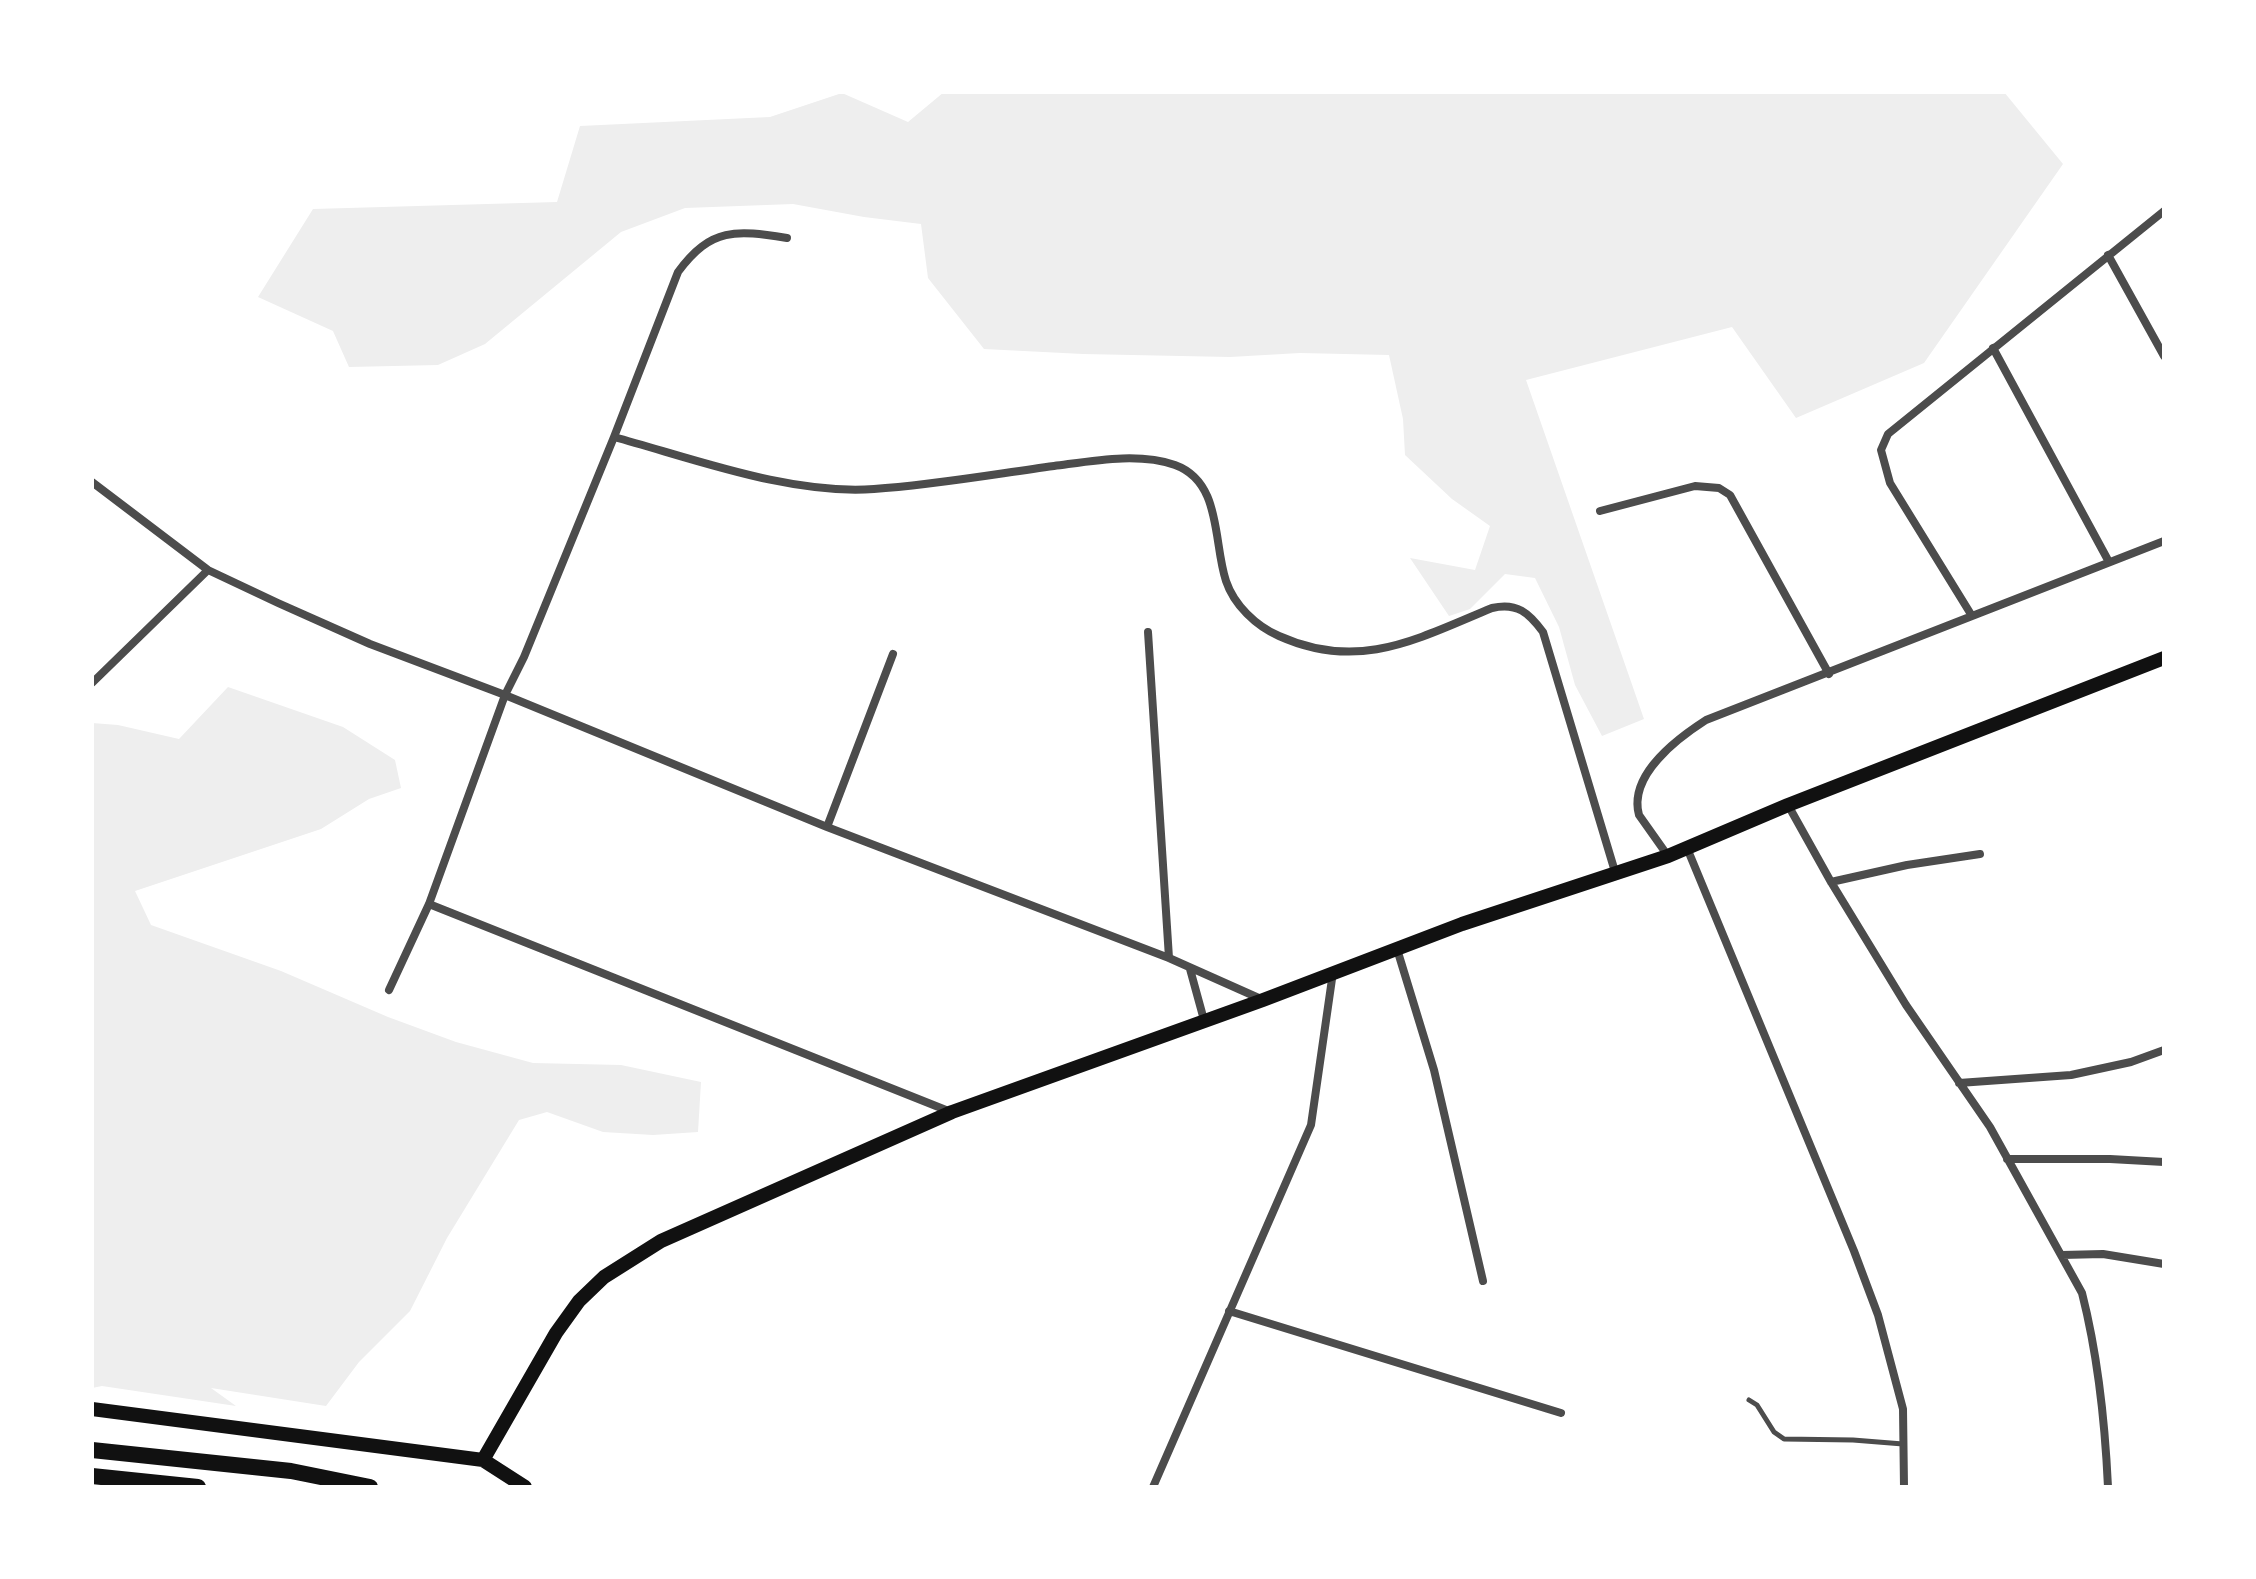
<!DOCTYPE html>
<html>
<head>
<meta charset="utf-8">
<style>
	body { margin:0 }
	#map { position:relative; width:2256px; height:1579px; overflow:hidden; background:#fff; font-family:Arial,sans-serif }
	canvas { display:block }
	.frame { position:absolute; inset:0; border:94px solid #fff; pointer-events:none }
</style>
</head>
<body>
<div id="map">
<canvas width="2256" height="1579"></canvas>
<div class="frame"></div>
</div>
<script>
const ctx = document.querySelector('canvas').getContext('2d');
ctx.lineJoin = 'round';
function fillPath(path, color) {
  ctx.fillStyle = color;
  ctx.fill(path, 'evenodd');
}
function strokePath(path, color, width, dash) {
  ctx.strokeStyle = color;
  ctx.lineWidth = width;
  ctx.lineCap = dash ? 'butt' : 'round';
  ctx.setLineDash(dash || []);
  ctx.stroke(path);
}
fillPath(new Path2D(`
	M944,92H2004L2063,164L1924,363L1796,418L1732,327L1526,380L1644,719L1602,736L1575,685L1559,627L1535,578L1505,574L1470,609L1449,616L1410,558L1475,570L1490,526L1452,499L1405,455L1403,419L1389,355L1300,353L1230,357L1083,354L984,349L928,278L921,224L864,217L793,204L685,208L621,232L485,344L438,365L349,367L333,331L258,297L313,209L557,202L580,126L770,117L842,93L908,122Z
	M228,687L343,727L395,760L401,788L369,799L321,829L135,891L151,925L281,971L388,1017L456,1042L533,1063L621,1065L701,1082L698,1132L653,1135L603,1132L547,1112L519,1120L447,1238L410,1311L359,1362L326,1406L211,1388L236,1406L102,1386L92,1388V723L118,725L179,739Z`), '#eee');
strokePath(new Path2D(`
	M1749,1400L1757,1405L1774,1432L1784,1439L1853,1440L1903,1444`), '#4c4c4c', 5);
strokePath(new Path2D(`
	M2108,255L2164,356
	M1993,348L2109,562
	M614,437C695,459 790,495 874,489C934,485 995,474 1054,466C1092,461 1138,452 1175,465C1222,482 1213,542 1226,581C1234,605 1256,626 1279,636C1359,672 1417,639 1492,608C1517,602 1529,613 1543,632L1616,875
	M92,482L208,570L278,603L370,644L505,695L827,827L1169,958L1261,999
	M1600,511L1695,486L1719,488L1730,495L1829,674
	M1972,616L1890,483L1881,450L1888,434L2164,211
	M1148,632L1169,958
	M92,683L208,570
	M1788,805L1831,882L1906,1005L1990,1127L2082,1293C2098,1356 2105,1422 2108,1487
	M827,827L893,654
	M1687,848L1854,1251L1878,1315L1903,1409L1904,1487
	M1668,856L1639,815C1628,775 1678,738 1706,720L2164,541
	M1831,882L1907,865L1980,854
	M429,904L951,1112
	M1397,949L1434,1070L1483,1281
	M1190,969L1204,1020
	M389,990L429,904L505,695L524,657L614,437L678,272C711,227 736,230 787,238
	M1959,1083L2071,1075L2131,1062L2164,1050
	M2007,1159H2110L2164,1162
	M2062,1255L2103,1254L2164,1264
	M1229,1311L1561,1413
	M1153,1487L1311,1125L1333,972`), '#4c4c4c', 8);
strokePath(new Path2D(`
	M92,1409L483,1460L525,1487
	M483,1460L556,1333L579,1301L604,1277L661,1241L952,1112L1263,1000L1462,924L1668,856L1788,805L2164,658`), '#111', 14);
strokePath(new Path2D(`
	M92,1450L291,1471L370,1487
	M92,1476L198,1487`), '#111', 16);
</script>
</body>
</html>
